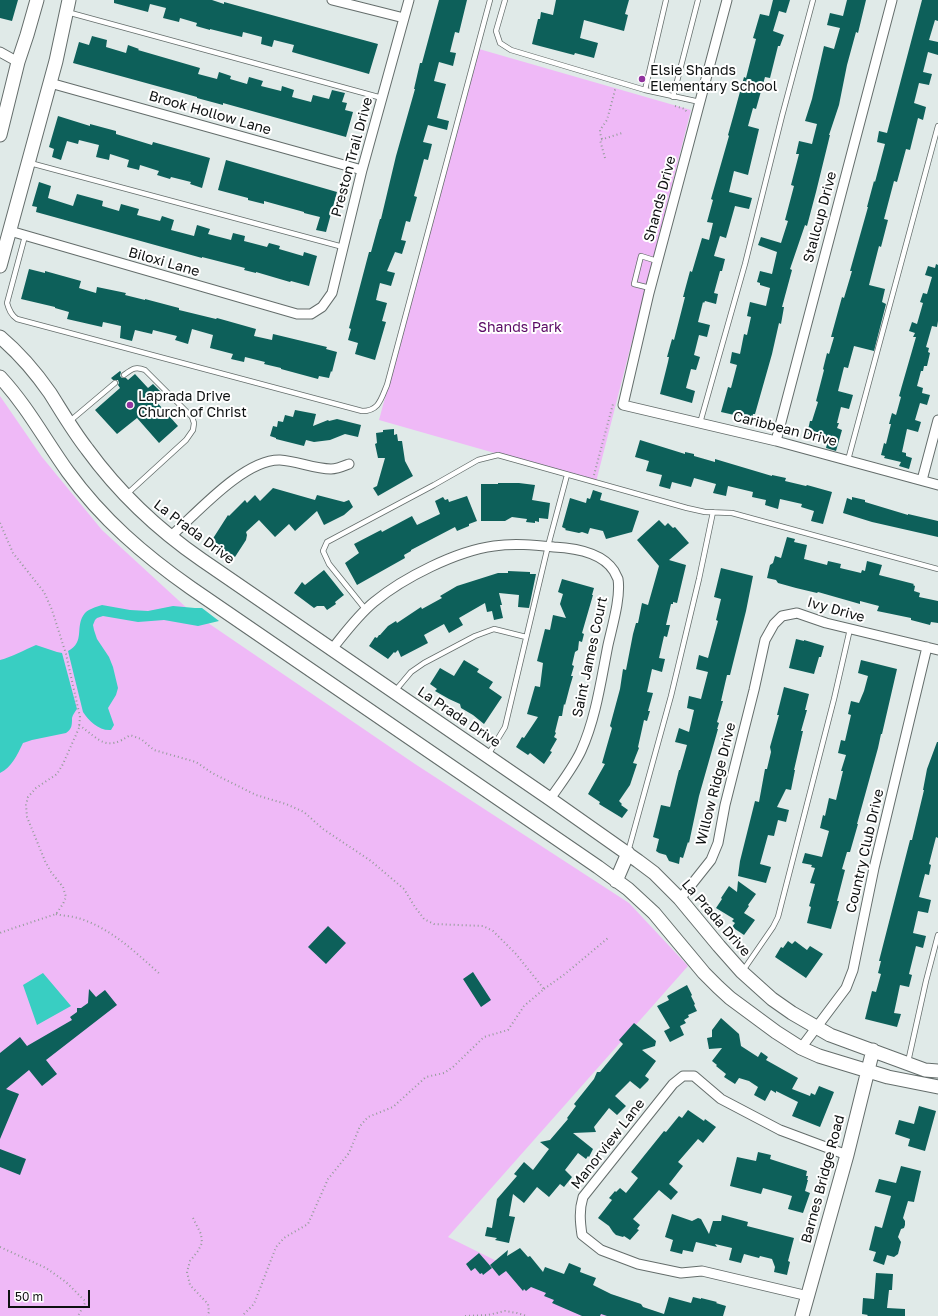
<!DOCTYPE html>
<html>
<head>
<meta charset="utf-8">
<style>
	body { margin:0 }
	#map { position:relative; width:938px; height:1316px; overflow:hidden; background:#e0eae8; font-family:"Golos Text",sans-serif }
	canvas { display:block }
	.scale { position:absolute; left:8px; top:1290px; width:82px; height:18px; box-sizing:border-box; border:2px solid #0e1111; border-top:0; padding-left:5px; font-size:12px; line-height:14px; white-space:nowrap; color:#0e1111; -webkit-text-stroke:3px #fff; paint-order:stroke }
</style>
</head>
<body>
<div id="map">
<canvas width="938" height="1316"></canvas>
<div class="scale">50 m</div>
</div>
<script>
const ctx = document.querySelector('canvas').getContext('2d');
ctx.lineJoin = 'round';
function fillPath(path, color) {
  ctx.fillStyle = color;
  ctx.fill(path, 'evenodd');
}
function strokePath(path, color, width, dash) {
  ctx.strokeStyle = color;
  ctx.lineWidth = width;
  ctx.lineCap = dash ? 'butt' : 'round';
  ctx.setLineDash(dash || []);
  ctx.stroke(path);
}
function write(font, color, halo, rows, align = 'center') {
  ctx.font = font + ' "Golos Text",sans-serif';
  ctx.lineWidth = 4;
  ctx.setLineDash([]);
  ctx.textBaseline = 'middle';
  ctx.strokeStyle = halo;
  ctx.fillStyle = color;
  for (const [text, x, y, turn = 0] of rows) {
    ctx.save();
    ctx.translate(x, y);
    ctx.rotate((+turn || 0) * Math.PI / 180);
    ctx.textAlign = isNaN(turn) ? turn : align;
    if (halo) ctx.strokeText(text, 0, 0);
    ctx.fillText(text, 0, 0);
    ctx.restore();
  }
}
fillPath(new Path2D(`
	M479,49L691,110L596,482L379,420Z
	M0,396L42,457L102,530L189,610L415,764L629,903L688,966L448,1237L608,1316H0Z`), '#efb9f7');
fillPath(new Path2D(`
	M102,605L130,610L148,611L173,606L195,608H202L219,621L198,626L164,620L138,622L103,616L97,618L95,620L93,625L94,630L97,639L109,657L113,667L118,688L116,695L108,708L114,725L111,730C99,731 89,721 83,712L68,651C86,642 74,626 85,613C89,609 96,607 102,605Z
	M36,645L57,652L62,653L77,709C75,712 73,714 72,718C72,725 72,729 66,733L32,740L23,743C17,755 12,767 0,773V660C12,657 24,650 36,645Z
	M43,973L71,1006L37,1025L23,985Z`), '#39cec2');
fillPath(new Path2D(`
	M0,0H18L12,21L0,18Z
	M114,0H212L224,4V2L378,44L369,74L292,52L294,45L274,40L272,47L261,44L262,37L243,32L242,37L210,29V30L196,26L197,23L180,18L179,22L163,18L166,8L150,4L148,12L114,3Z
	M439,0H467L459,33L455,32L450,52L456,53L453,66L439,62L434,81L446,84L437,118L449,121L447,130L428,125L423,142L432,144L428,160L424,159L414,196L417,197L410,222L406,221L401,240L406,241L402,254L395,252L387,271L395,273L391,286L380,283L376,300L387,303L382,321L386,322L375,360L355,354L358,343L348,340L351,329L349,328L369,252H371L380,219H381L396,156L415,89H414L420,63H422Z
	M556,0H629L625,14L628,15L624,31L584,20L580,38L598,43L594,58L575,53L574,55L532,44L538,19H540L541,12L553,15Z
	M773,0H790L786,13L779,11L773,31L784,35L780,46H778L770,78L765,77L756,109L753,108L748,126L759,129L748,175L734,171L729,192L752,198L749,209L735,206L726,238L720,236L714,256L725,259L722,271H720L714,293L718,294L716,304L705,301L704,303L703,302L698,322L710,325L707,337L699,335L694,355L700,357L696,370L691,369L686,388L695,391L692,403L660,394L668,362L669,357H667L672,339L674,340L685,297H683L690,271L692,272L702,238L709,240L713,223L707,222L713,200L711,199L729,136L728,135L735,110L744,77L746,78L756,39L753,38L760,14L769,16Z
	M847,0H866L858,33L856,32L847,65L839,105L829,135H830L816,192L807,226L805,225L790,269L792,270L782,307H784L781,324L779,323L772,354L755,414H753L752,419L721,412L728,387L731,388L737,365L730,363L732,352L740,354L744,334L747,335L751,317L747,316L750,302L766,306L770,288L760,285V283L757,282L760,271L772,274L777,252L758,245L761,237L781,243L788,221L785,220L794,186L791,185L799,154H796L799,141L812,144L817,124L805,121L812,99L824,46L834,49L840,28L827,25L830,13L843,16Z
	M922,0H938V21L935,20L929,40L938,42V55L928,52L923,72L932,74L929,85L919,83L914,103L926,107L923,120L918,118L910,150L906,149L897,182L894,181L884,219L888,220L881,247L879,246L869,285L885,289L882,302L886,304L874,351L854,346L848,368L844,367L838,391L853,395L849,409L841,407L837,423H839L837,428L842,430L836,451L826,448L828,440L807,434L810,421H812L818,402L816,401L824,370L823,369L827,353L829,354L834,337H831L842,297L844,298L852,271H850L868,207H867L874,181L875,182L885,144L877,142L879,131L887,133Z
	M92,36L107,40L106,47L126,53L128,45L139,49L138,50L200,68L198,74L217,79L219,72L231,76L230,79L247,84L249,77L263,81L261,86L281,91L282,86L294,90L292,97L311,102L313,95L329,99L332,90L345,93L342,102L347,103L345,110L353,112L346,137L223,103V105L197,98V97L73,63L79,42L89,45Z
	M58,116L90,126V124L116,131V134L152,145L153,142L210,158L202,188L190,184L191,182L171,177L170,179L157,175L159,171L140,165L139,170L127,167L129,160L110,154L109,160L96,157L99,145L79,140L78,144L67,141L61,160L52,157L54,149L49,147Z
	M226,160L337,192L326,232L316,230L320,217L304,213V212L264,201V204L248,200V198L218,190Z
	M39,182L51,186L48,198L73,206L77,194L103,201L102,206L119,211L121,204L139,209L137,215L160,221L162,216L174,220L171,230L194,236L197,225L210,229L208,234L231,240L233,233L245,236L244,241L267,247L269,243L280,246L279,249L303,256L304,252L317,256L309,286L291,281L290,282L256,272V273L244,270L245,268L202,257V258L36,212L37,207L32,206Z
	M936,264L938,265V321L937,327L932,326L926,347L929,348L928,352L930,353L927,366H924L923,371H921L917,386L923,388L922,393L930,395L927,405L920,403L915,420L921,422L918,432L907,429L902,452L906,453V456L912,458L909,469L899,466L901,462L884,458L885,456L881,455L884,443L886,444L891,424H889L892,413L896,415L901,397L899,396L916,337H913L915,333L909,331L912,322L917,324L923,303L920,302L923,293L927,294L932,277L925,275L928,266L935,268Z
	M29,269L45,273V271L81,281L79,288L96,293L97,287L126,293L125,295L145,300V299L179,308V310L216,319L217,318L256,329L254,336L272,340L273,334L327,347L326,349L337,352L332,372L331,371L329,378L319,376L318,379L281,369V368L264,364L265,362L245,357L244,362L231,359L233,354L210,348L213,335L192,329L188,344L175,340L177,336L153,330L152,334L135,330L132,341L120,338L121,326L103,322L102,327L67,319L69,312L55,308V307L21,299Z
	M120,371L121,372L120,376L122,378H126L128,380L135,374L148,388L153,384L162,393L155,400L178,426L159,443L137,418L117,434L95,410L120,388L118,385L119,383L118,380H113L111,378Z
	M295,410L316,414L313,426L328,420L329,421L337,419L361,425L358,437L345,434L330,440L314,442L306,440L304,446L276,439V438L270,436L273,426L277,427L278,421L283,422L285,415L293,417Z
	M394,429V435L397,434L398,441H402L405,461L413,476L378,496L373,488L377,486L385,458H378L375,444L377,443L376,433L383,432V430Z
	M640,440L685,454V452L694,454V456L715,462V459L772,476V475L786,478L785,481L806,486L807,485L832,492L823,524L811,521L814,511L801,507L802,504L780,499L778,509L765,505L766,500L752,497L753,492L728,486L726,496L713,493L716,484L694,478L691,487L672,482L670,489L659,486L662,475L646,471L649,461L635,457Z
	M498,483H519L535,485L532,500L550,503L548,519L539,518V522L535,521V523L526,522L527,519L512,517L505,521H481V484H498Z
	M273,488L315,500L317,495L344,502L349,500L353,507L344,515L324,525L317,511L295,531L289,524L275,537L259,520L246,532L247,535L246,540L235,557L215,545L216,543L212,540L228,515L229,516L245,500L247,503L255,495L260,501Z
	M593,490L602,493L600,500L639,511L632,532L606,539L603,531L590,528L588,534L582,532L579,533L565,530L566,529L562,527L570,498L586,503L587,498L590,499Z
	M467,496L477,521L469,524V526L457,531L455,527L411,550V551L404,555L405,558L357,585L345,563L359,553L354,544L381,530L382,532L412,516L417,525L440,514L435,501L443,497L445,500L448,499L449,502Z
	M852,497L865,500V502L908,515V514L938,521V537L872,522L843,513L847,498L852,500Z
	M659,520L665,526L668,523L673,528L675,527L689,543L669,560L686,565L677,603L673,602V604H671L666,625H670L667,637L664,636L659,658L665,659L662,672L652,669L647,692L653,693L648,711H650L647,721L644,720L638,747L639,748L633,763L637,764L630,785L619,801L622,804L621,805L628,810L622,818L599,804L600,802L588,794L605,764L602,763L612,728L610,726L620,689L623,669L626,670L633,634L636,623H638L642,603L648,605L659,566L637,540Z
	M787,537L795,539L794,542L807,545L804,559L827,565L828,561L841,564L840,568L861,573L862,570L865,571L867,561L882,565L879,575L914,584L913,585L915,586L914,591L920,593L919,597L938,601V623L931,622L930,625L911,620V618L877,611L879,606L860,601V604L818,592L817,593L796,588L778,583L776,580L767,578L770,565L773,563L775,556L781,558Z
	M721,568L753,576L746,611L730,675H727L721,701H723L717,722L719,723L717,729H718L699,796L689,843L688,842L687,845L683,858L680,857L679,864L669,861L666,855L659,853L656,851L659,839L653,837L661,805L670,807L679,770H680L687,745L675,742L679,728L689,732L694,710L687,708L689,696L701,699L708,672L696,669L699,655L708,658L712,643L718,621L716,620L721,599L714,597Z
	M324,570L344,595L335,602L336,604L327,610L324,606H317L314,608L294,593L302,582L305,585Z
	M508,571L530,572V574H536L529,608L518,607L519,595L499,593L502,605H500L503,618L494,620L492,611L487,612L485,603L459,618L463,625L449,633L444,624L424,635L428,643L401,657L398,650L395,653L394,652L388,659L369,646L375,637L377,638L379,635H380L388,626L396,621L397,623L421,607L422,609L442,598L440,596L457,586L498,573H508Z
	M562,579L594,588L592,595H593L582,633L584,634L582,642L579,641L578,650L575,652L572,665L574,666L571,676H573L570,686L565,705L564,704L562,716H559L555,732L556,733L554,737L557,739L550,751L552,752L544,764L530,753L528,755L516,747L522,737L524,738L538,717L527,714L535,686L540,687L543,663L537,661L545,629L550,630L553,615L566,618L560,604L563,594L558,592Z
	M796,639L804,641V640L824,646L821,657H819L814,674L789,668Z
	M464,660L479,669L477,672L493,682L489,688L502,697L484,724L473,715L461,708L460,704L449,699L435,691L437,689L430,684L440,668L454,676Z
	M861,660L897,669L882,734H881L878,748L857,824H858L850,852H847L842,869L845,870L837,901H839L831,929L807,923L811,907L809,906L815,884L810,883L815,868L811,867L812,865L802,863L805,853L822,857L829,831L820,828L823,815L825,816L829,798L836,800L843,771H841L846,755L838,753L841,740L845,741L851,715L848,714L851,701L859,703L864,691L868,676L858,673Z
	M784,687L809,694L805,710H807L801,731H803L794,770H795L791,790L786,789L777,807L789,810L786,822L778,820L774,836L768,835L760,864L771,867L766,883L738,876L740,861L755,801L759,802L765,769H767L771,752L770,747L779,715H777Z
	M937,742H938V838L936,837L929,864L931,865L929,875L925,874L919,897L931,900L928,913L918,911L913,933L926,936L923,948L916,946L909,974L912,975L909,987L900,985L894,1013L901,1014L897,1027L865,1019L872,991L876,992L881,974L878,973L881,961H879L910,840H912L924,790H923L927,769Z
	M738,881L756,894L748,905L749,906L744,913L755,920L744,935L732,927L735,923L732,921L734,919L716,908L722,899L721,898L729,886L737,892Z
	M328,926L346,943L326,964L308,947Z
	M788,941L792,944L795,941L807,950L810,946L823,954L806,978L775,957L781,947L783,948Z
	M473,972L491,1000L481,1007L463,979Z
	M687,985L692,995L691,996L695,1004L694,1005L697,1011L688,1015L689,1017L684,1020L686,1023L680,1026L684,1035L670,1042L664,1031L670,1028L657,1006L669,1000L667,996Z
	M89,989L96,997L105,990L117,1005L46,1060L57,1074L42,1086L29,1070L6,1089L19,1094L0,1139V1053L20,1037L27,1046L72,1020L70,1017L77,1012V1008H81L88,1003Z
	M721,1018L739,1034L741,1046L758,1057L761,1052L768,1057L766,1060L798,1078L792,1089L810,1096L811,1093L815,1095L819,1086L834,1092L820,1127L792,1116L798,1102L776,1091V1093L771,1090L765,1101L754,1095L758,1087L749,1081L739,1078L735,1084L724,1077L726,1074L716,1066L717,1065L712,1061L722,1048L709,1049L707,1038L712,1037V1030Z
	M634,1023L656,1041L655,1046L642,1050L656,1061L645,1076L649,1079L648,1081L640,1089L630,1081L615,1096L626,1106L617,1115L609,1108L594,1127L596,1132L573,1133L593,1149L589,1157L588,1156L586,1159L578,1153L565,1170L572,1177L564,1187L560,1184L549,1197L537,1187L524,1203L513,1194L509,1216L515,1217L509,1243L495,1240L497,1238L485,1236L487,1227L492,1228L497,1199L517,1176L514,1174L524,1162L533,1170L549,1149L540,1142L550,1140L568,1119L567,1118L576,1106L574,1104L594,1079L597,1072H600L623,1044L619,1040Z
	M919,1106L936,1111L925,1151L908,1146L910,1139L895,1134L899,1120L914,1124Z
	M688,1110L704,1121L705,1119L716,1127L703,1143L698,1139L678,1162L683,1166L669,1184L678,1192L671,1200L659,1190L633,1219L640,1225L637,1229L639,1230L630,1240L624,1236L623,1237L616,1235L613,1232L609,1226L598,1218L612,1200L609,1198L615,1191L616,1192L620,1188L626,1193L638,1178L631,1172L664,1131L666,1132L679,1116L682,1118Z
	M0,1149L26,1159L20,1175L0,1167Z
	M758,1152L771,1155L770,1159L807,1171L806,1176H808L807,1180H808L805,1191L810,1193L803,1213L788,1209L792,1196L763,1188L761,1194L730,1186L737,1157L756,1161Z
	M901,1166L921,1171L914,1202L908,1201L903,1218L905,1221V1225L904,1228L901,1229L898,1237L901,1242L898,1254L894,1257L887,1255L884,1265L873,1261L876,1252L869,1250L875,1226L882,1228L891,1196L875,1192L879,1179L896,1183Z
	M672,1214L692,1221L698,1218L701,1219L709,1234L713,1221H721L722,1215L748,1222L747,1226L794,1238L788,1261L790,1262L787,1275L774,1272L775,1267L772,1259L760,1256L759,1258L744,1254L741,1263L729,1260L732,1248L715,1244L717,1247L696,1242L693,1252L683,1250L682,1254L670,1251L673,1240L665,1237Z
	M520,1248L528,1257L530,1256L543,1272L545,1267L564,1274L569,1263L581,1268L580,1272L596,1278L593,1285L611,1294L641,1304L643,1307L664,1314L669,1297L691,1303L693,1297L701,1299V1298L717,1302L716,1303L726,1306L723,1316H607L601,1314L600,1316H582L552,1303L554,1300L544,1296L546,1293L531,1287L526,1291L524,1289L523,1291L506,1271L499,1276L490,1265L508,1250L507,1256Z
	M479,1253L492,1268L483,1275L482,1273L480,1274L475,1268L471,1271L466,1264Z
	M876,1273L893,1274L892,1290H889L887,1308L905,1309V1316H867L868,1315L862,1314L863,1298L874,1299Z`), '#0d605a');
const lane = new Path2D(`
	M505,0L496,31L500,43L511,50L645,90L700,102
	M67,12L382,98
	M645,90L666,0
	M673,97L698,0
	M30,163L343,247
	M25,236L7,303C9,310 11,315 17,319L362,411C379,411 381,399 387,385L490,0
	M650,288L634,284L641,256L657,261
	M124,375C132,369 135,366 145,370L192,417L194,423L193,430L186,440L127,494
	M70,421L115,383
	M700,423L745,264L782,116L813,0
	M848,460L938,126
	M366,610L329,564L323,551L327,542L434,485L478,460L498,455L687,508L705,512L732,513L938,569
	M395,691L411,672L424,663L475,636L494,629L526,637
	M488,755L505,727L548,546L567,475
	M628,852L671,696L699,579L713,512
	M742,972L773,927L778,917L834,699L850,629
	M908,1062L926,981L938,935`);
const street = new Path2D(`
	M332,0L404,18
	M727,0L649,293L623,405L776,441L938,485
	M0,52L18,62
	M50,83L362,170
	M10,231L297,314H311L322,307L332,293L362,170L409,0
	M776,441L892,0
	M922,480L938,420
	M170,537C196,514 244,459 280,460C297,461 314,469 331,469C337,469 344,466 349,464
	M332,649C345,633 358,615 374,602C403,578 456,551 494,546C514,543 534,545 554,547C574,548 602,552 614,571C615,573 617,577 618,579C621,597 612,627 608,645C601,680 596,718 581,751C573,768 561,783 550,799
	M680,899L711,860L718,843L725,805L754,690L765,640L774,624L782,616L797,613L826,623L938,650
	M801,1048L846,988L853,970L874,868L927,647
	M808,1296L702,1271L681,1273L638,1264L601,1250L582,1235C580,1221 579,1210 583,1197L673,1084L683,1076H694L721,1099L780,1130L847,1155`);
const secondary = new Path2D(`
	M0,135L18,62L27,35L37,0
	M0,266L56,61L69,0
	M0,337C19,353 36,373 50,393C62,412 73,431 87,449C119,493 157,529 202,560L550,799L638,861L654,873L680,899L719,946L742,972L772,999L792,1013L830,1035L925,1070L938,1071
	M0,377C27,406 45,440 68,472C102,519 144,555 191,588L598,867L628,889L654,913L704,973L718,987L730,998L776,1032L801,1048L819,1056L888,1077L938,1087
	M616,881L628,853
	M802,1316L847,1155L873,1050`);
strokePath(lane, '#646d6b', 6);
strokePath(street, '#646d6b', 11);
strokePath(secondary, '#646d6b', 15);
strokePath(new Path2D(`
	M675,106L685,109L687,113
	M602,139L600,133V130L607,120L615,90H616
	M605,158L600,140L622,133
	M594,475L613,404
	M0,523L13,553L44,592L52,610L66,654L80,717L79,728L63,764L57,774L36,788L28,797L26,805L27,817L45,861L51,872L63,887L66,897L63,904L56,914L11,929L0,933
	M79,725C100,740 106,752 130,735L141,739L154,750L196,762L212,773L256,795L286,804L304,812L323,829L371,861L404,889L415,907L424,919L434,924L483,926L493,931L516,954L544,989L524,1006L508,1030L484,1037L453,1067L444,1073L426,1077L393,1107L368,1117L360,1126L349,1153L328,1179L308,1224L284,1238L276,1247L254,1304L242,1316
	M56,914C63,916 71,916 78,918C111,928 135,952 161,975
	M544,989L565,974L608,938
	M193,1218L201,1234L202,1243L198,1251L190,1261L187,1272L190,1285L208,1304L209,1312L207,1316
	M0,1247L46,1268L66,1282L84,1300L85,1303L78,1316
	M465,1316L488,1315L505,1311L517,1313L527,1316`), '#949c9a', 2, [1, 3]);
strokePath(lane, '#fff', 4.5);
strokePath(street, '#fff', 9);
strokePath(secondary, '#fff', 13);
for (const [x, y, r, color] of [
	[642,79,4,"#91349f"],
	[130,405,4,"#91349f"]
]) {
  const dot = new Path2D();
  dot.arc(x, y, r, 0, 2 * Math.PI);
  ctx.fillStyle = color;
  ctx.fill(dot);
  strokePath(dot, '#fff', 1.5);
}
write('14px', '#0e1111', '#fff', [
	["Elsie Shands",650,71],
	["Elementary School",650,87],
	["Laprada Drive",138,397],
	["Church of Christ",138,413]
], 'left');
write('14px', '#0e1111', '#fff', [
	["Brook Hollow Lane",210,113,16],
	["Preston Trail Drive",352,157,-75],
	["Shands Drive",660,199,-75],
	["Stallcup Drive",820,217,-75],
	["Biloxi Lane",164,262,16],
	["Caribbean Drive",785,429,14],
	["La Prada Drive",194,532,37],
	["Ivy Drive",836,610,16],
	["Saint James Court",590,657,-78],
	["La Prada Drive",459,717,34],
	["Willow Ridge Drive",716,784,-76],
	["Country Club Drive",865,851,-77],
	["La Prada Drive",716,918,49],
	["Manorview Lane",608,1144,-52],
	["Barnes Bridge Road",823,1179,-75]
]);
write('14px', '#590864', '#fff', [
	["Shands Park",520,328]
]);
</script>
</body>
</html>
